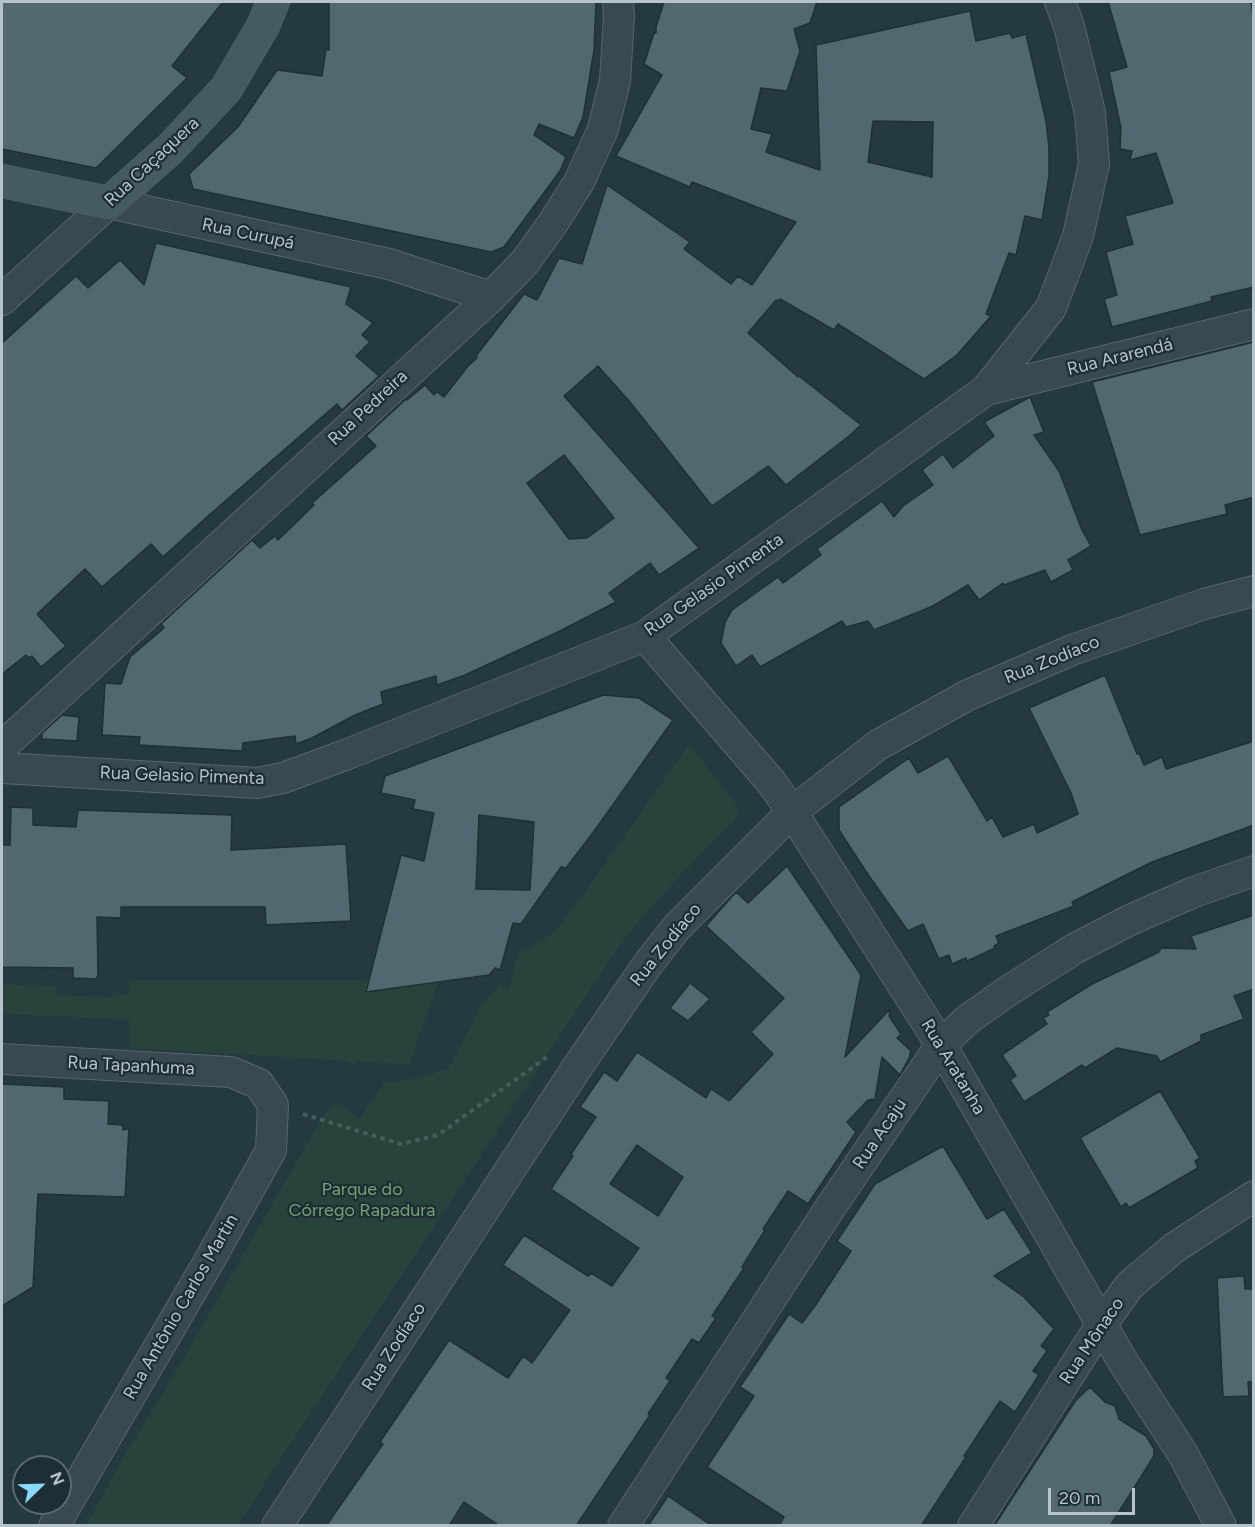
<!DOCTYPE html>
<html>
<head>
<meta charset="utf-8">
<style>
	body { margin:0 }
	#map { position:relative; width:1255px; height:1527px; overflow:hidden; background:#243940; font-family:Figtree,sans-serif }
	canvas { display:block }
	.frame { position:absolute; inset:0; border:3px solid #b4c4ca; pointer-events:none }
	.north { position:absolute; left:12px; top:1455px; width:60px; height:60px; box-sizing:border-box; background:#1d2e34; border:2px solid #596a70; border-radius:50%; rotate:67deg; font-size:16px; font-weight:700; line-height:24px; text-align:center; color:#b4c4ca }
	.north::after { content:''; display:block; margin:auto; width:21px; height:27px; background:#89d9fa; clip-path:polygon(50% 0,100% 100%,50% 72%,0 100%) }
	.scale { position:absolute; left:1048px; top:1488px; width:87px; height:27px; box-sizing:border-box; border:3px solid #b4c4ca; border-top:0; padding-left:8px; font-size:18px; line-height:21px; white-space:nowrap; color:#b4c4ca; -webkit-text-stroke:4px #1d2e34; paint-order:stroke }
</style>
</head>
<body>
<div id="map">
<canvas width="1255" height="1527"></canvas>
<div class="frame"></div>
<div class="north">N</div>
<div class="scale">20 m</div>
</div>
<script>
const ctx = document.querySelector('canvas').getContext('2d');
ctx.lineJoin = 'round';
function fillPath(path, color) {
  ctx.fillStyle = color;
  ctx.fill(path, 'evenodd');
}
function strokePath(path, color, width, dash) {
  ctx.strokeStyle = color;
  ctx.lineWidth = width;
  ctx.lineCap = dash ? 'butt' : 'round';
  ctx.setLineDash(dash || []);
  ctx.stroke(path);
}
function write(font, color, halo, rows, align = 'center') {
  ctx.font = font + ' Figtree,sans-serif';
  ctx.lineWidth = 4.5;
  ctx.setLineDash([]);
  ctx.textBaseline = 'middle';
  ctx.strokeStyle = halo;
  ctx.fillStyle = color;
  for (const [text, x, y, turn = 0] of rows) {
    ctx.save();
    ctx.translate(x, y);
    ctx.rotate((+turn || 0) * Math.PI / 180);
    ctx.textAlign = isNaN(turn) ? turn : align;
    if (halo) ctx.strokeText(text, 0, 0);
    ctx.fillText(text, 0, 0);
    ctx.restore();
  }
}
fillPath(new Path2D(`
	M689,744L736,804L738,815L733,823L714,840L651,907L620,945L270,1475L239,1525H86L130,1446L167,1387L321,1119L334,1104L342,1107L360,1118L384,1083L418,1078L448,1069L480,1008L499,984L509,988L518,952L551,935L572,910Z
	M129,980H439L409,1065L356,1061L355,1066L347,1061L130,1048L129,1020L2,1014V984L56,986V995L112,997V994L129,995Z`), '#27433c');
const building = new Path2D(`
	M2,2H223L172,66L187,78L96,168L2,149Z
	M329,2H596L594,50L583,117L574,138L539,124L534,135L566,157L560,171L504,247L491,252L193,189L189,174L238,127L277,70L322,76L326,49L329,50Z
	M664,2H817L810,23L794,29L800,51L787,91L761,88L751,129L772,134L766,152L820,170L816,45L970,11L976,41L1010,33L1012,38L1026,34L1046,121L1049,148V176L1042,220L1025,216L1016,255L1009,253L986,314L991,316L957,355L924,379L838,324L834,330L780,299L778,301L776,300L748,333L798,377L799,376L861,425L849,436L786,485L768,466L712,506L630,402L598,366L564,396L699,548L659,575L650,563L609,593L616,602L560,631L465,675L437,685L436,676L381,692L383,704L355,715L312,738L296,744L295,736L243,743L242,751L139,745L140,737L102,735L105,683L121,684L130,657L164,628L161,624L252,540L260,548L275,536L278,540L314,505L312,503L376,446L366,436L406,399L407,400L425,385L434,395L437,392L444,397L468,366L477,358L476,356L524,294L537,300L559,258L582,264L607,185L690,242L684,249L731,284L738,276L752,285L796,222L692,182L690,187L616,156L662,75L644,64L654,33H656V27ZM873,121L933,122L932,177L868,162ZM564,455L614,518L587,538L569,539L527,483Z
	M1108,2H1251L1254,23V287L1211,297L1212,301L1112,327L1104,299L1117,295L1106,252L1133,244L1125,216L1173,203L1156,153L1130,160L1132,151L1120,149L1121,128L1109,72L1127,67Z
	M156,243L351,287L346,304L373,323L362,335L370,342L356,356L379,376L342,410L337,404L208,516L163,557L151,544L102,587L85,569L37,614L66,646L41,667L32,656L29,658L26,655L2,674V343L76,276L88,288L120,260L144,285Z
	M1254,342V497L1225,505L1227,514L1140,535L1092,382Z
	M1030,397L1044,432L1034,435L1059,471L1082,530L1091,546L1068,560L1073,570L1051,582L1045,570L1004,585L1003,583L979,600L968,585L933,606L874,630L868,621L846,627L842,621L760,667L752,655L736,666L721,643L725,622L732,610L778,577L783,583L821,555L817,549L882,501L894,517L903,506L933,485L922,470L943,454L953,468L994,436L984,422Z
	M1105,675L1137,754L1139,753L1144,765L1162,757L1166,769L1254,741V825L1152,862L1072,902L1074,906L996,936L999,943L994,946L995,948L967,961L966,958L952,964L949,955L939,959L923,924L908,931L869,876L839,830V807L909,758L918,773L948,756L987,821L992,817L1003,837L1034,824L1037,833L1078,814L1071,793L1029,708Z
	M603,695L639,698L673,720L595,830L566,868L561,867L521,924L513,923L500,970L495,968L489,975L366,992L401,855L424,861L434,813L413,809L415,800L381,793L385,776ZM479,815L534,822L530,890L476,889Z
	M62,715L79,717L77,741L42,739V733Z
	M11,807L33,808V825L76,827L78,810L232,815L231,850L346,844L351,921L266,925L265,907H121V918L97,917L98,975L96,979L73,978V968L2,967V845H10Z
	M787,866L861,975L845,1057L890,1009L889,1016L901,1034L897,1038L911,1051L909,1058L900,1075L882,1057L875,1099L868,1100L847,1122L856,1132L808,1204L788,1191L763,1229L765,1230L742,1267L744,1268L712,1316L716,1318L699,1343L692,1339L666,1378L670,1381L648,1414L650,1415L576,1526H500L464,1502L449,1526H326L383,1444L380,1442L449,1340L508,1378L523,1356L532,1363L570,1310L503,1265L524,1235L588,1276L591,1273L612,1286L639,1248L551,1189L573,1156L571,1154L596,1117L580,1107L604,1072L617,1081L637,1052L706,1098L711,1089L729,1101L773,1054L751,1032L784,998L706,926L736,892L748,903ZM637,1145L683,1177L658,1216L610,1184Z
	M1254,915V989L1234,996L1244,1019L1201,1035V1041L1160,1062L1157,1056L1117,1048L1085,1068L1082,1065L1024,1102L1010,1080L1016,1076L1002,1055L1047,1024L1043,1018L1049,1015L1047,1012L1092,984L1159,952L1161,948L1196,949L1191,936Z
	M690,983L710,999L688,1021L670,1008Z
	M2,1084L64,1087V1099L109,1101L108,1124L123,1125V1130L129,1129L125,1197L38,1194L33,1287L2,1306Z
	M1160,1091L1200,1158L1195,1161L1198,1168L1129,1208L1126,1203L1121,1207L1080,1138Z
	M943,1146L987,1219L1004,1209L1032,1253L994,1276L1024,1297L1054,1329L1041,1346L1047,1351L1033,1371L1039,1375L1015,1412L1000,1401L964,1456L966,1457L921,1526H779L784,1517L707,1467L754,1396L740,1387L789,1314L802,1323L815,1306L851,1251L837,1241L875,1184Z
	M1244,1276L1245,1289H1254V1382H1248L1249,1396L1223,1397L1217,1278Z
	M1090,1387L1105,1402L1115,1406L1119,1419L1146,1436L1154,1449V1456L1110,1526H994L1076,1400Z
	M668,1496L712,1526H648Z`);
fillPath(building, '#526870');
strokePath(building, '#1f3036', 1.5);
const street = new Path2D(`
	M2,300L109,203L389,264L491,297
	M986,390L1254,324
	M645,636L772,783L792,812L941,1045L1122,1360L1183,1454L1221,1526
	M2,747L491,297L525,262L553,223L579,182L603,129L615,81L619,16L618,2
	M2,768L257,783L283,778L345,755L645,636L986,390L1051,308L1078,236L1094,164L1090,113L1069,26L1060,2
	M2,1059L231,1072L259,1084L273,1105L271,1150L208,1263L54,1526
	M277,1526L578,1066L648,964L677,927L792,812L878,745L968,695L1072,650L1204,604L1254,591
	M623,1526L830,1208L941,1045L967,1020L1008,991L1074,949L1130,920L1194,892L1254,871
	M973,1526L1101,1325L1130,1285L1174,1248L1254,1196`);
const secondary = new Path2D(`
	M2,181L109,203L171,148L226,89L263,26L273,2`);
strokePath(street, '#56676d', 32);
strokePath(secondary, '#56676d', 34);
strokePath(new Path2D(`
	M303,1114L401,1144L438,1135L547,1057`), '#465e59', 4, [4.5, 4.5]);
strokePath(street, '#38494f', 30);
strokePath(secondary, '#465a62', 33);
write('18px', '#b4c4ca', '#1d2e34', [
	["Rua Caçaquera",152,162,-43],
	["Rua Curupá",248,234,12],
	["Rua Ararendá",1120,357,-14],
	["Rua Pedreira",368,408,-43],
	["Rua Gelasio Pimenta",714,585,-35],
	["Rua Zodíaco",1052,660,-22],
	["Rua Gelasio Pimenta",182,776,2],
	["Rua Zodíaco",666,945,-51],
	["Rua Tapanhuma",131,1066,3],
	["Rua Aratanha",953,1067,59],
	["Rua Acaju",880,1134,-56],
	["Rua Antônio Carlos Martin",181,1307,-60],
	["Rua Mônaco",1092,1341,-56],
	["Rua Zodíaco",394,1347,-57]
]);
write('18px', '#76a172', '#1d2e34', [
	["Parque do",362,1190],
	["Córrego Rapadura",362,1211]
]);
</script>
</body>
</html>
